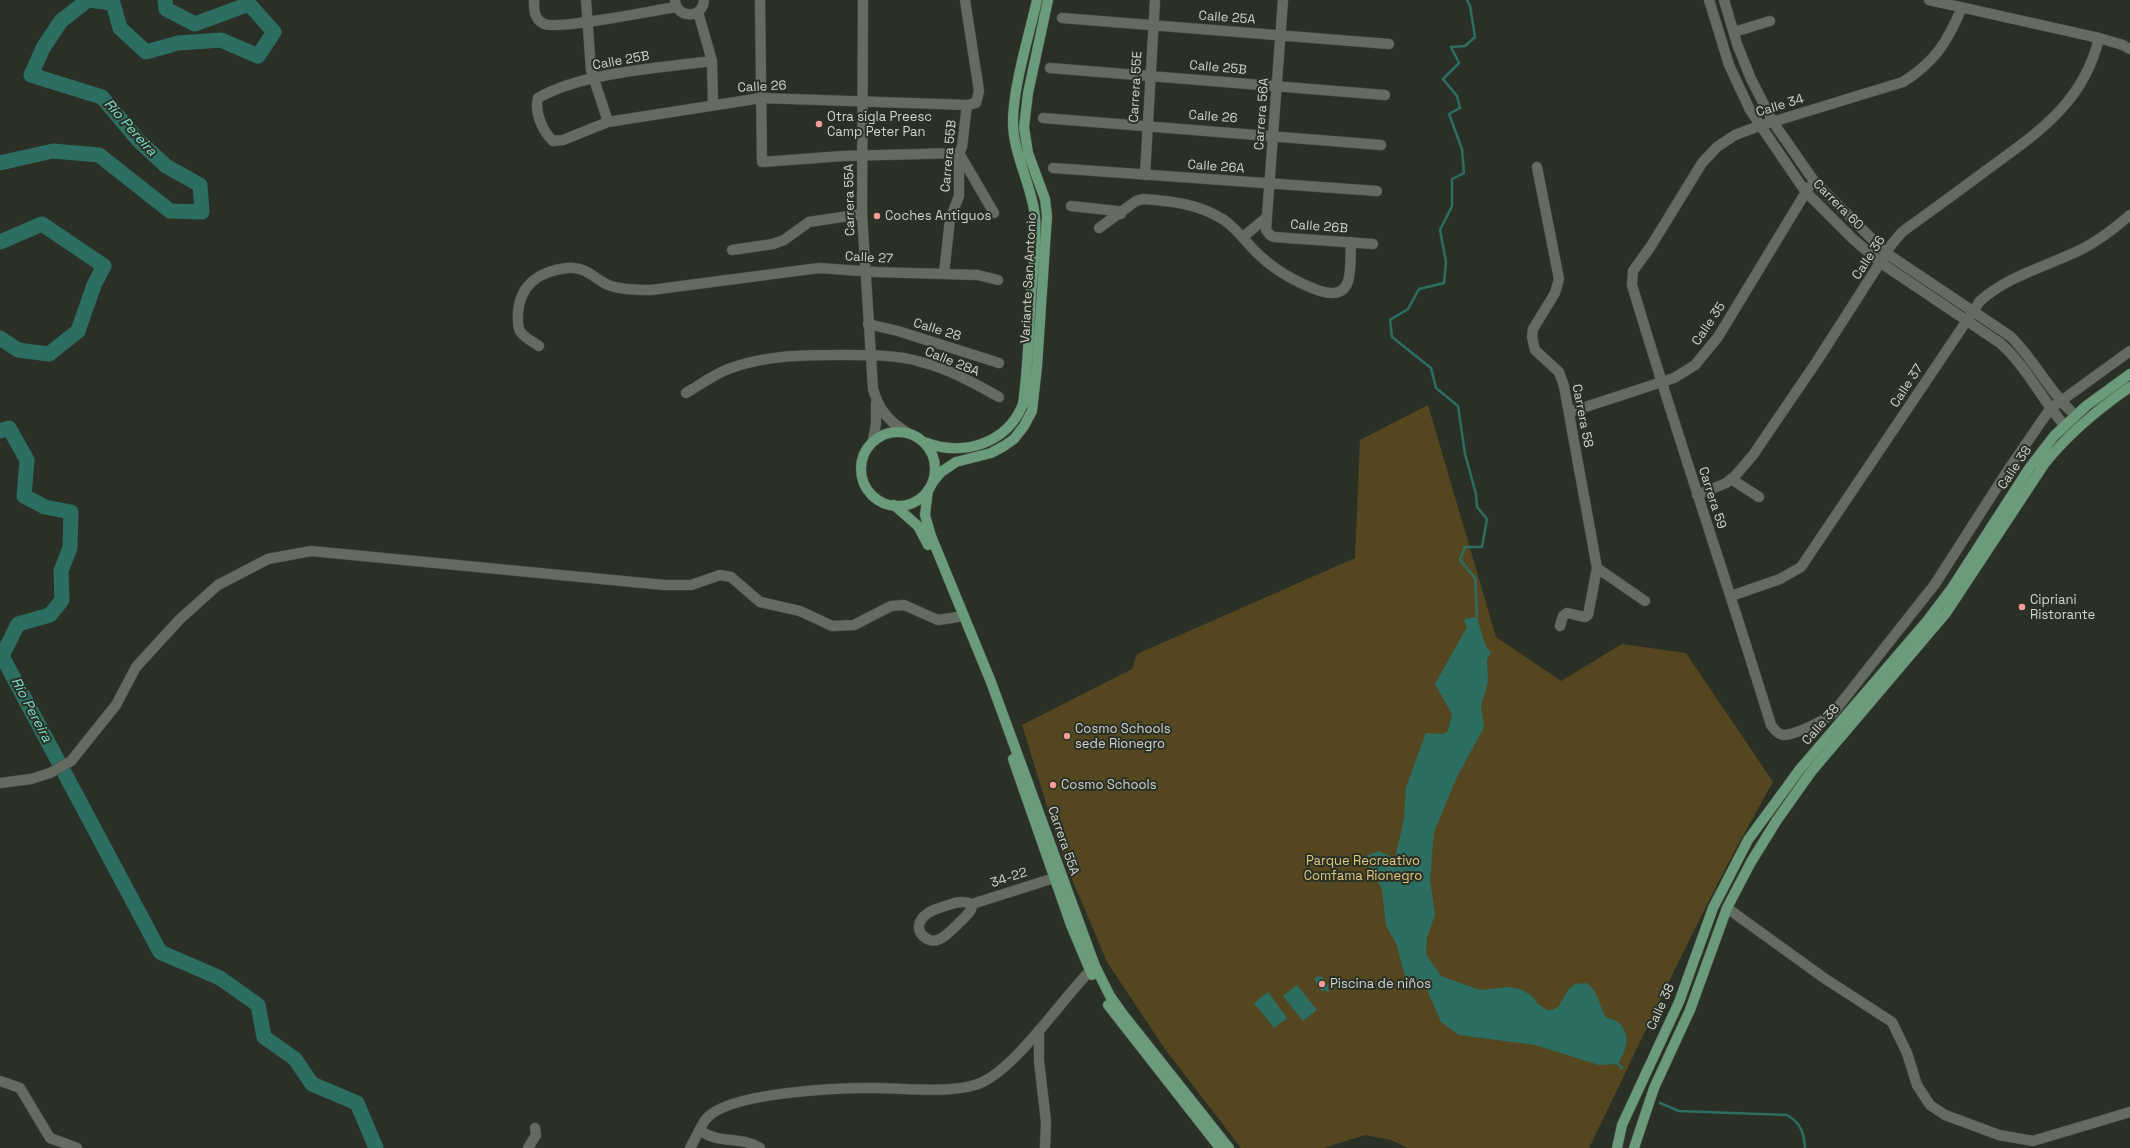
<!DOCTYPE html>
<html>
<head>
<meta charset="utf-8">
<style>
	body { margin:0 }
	canvas { display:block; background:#2a3026 }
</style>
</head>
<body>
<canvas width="2130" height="1148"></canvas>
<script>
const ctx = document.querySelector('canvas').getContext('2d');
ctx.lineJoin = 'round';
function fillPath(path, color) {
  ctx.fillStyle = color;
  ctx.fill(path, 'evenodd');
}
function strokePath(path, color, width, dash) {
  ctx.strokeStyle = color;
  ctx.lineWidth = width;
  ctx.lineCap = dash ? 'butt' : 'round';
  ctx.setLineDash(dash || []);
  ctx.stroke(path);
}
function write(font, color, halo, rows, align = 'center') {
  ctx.font = font + ' "Space Grotesk",sans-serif';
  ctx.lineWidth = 4;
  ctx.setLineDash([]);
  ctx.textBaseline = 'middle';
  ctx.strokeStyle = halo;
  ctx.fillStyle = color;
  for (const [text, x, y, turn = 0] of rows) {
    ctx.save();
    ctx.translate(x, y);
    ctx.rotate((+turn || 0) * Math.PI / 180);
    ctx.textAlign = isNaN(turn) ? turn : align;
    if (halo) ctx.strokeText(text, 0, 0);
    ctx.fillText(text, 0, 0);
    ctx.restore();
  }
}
fillPath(new Path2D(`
	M1428,405L1496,637L1561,681L1622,644L1686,653L1773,782C1704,901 1649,1026 1589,1148H1408L1391,1140L1365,1135L1324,1148H1241L1165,1049L1107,962L1063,858L1022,725L1132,669L1137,654L1355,558L1360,440Z`), '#54461e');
fillPath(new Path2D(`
	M1477,617L1485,645L1491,653L1487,659L1488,682L1481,706L1484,727L1457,777L1434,832L1430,880L1435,915L1427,937L1426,954L1441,976L1480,990L1509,987L1520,989L1531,995L1538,1004L1547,1010H1553L1559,1006L1568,990L1575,984L1586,983C1598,990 1599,1005 1606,1017C1610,1019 1615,1020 1618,1022C1632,1035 1626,1050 1618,1064L1599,1065L1535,1045L1459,1035L1441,1022L1426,987L1407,983L1396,943L1386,926L1382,889L1364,857L1379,851L1395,858L1404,819L1406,787L1426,733L1443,734L1448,731L1452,714L1435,684L1467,627L1464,619Z
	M1318,976L1322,977L1328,985L1329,993L1325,990L1321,991L1314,979Z
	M1297,985L1317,1010L1303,1021L1283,996Z
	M1268,992L1287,1018L1274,1028L1254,1003Z`), '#2d6e62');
strokePath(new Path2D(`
	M1467,0L1470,6L1475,37L1465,46L1451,47L1459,63L1443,79L1457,96L1460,108L1449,114L1462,149L1464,173L1452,179V206L1440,230L1446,262L1444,283L1419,289L1408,309L1390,320L1392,337L1431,368L1436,388L1458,406L1465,454L1476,494L1477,507L1487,519L1482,547H1465L1460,560L1475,578L1477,617
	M1618,1064L1622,1068
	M1660,1103L1679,1111L1787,1115C1801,1123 1804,1133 1805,1148`), '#2d6e62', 2.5);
strokePath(new Path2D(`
	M0,163L53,151L99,155L170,211L202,212L200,185L166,166L138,140L102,97L31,75L43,48L61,21L88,0L113,3L120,28L146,52L178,43L221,40L258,56L274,32L249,4L195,24L166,9L165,0
	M0,242L42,224L104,266L94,285L78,331L49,354L18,350L0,338
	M0,431L9,428L27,460L24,496L45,507L71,512L70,548L61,571L62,600L50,615L18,624L2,656L160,952L220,978L258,1005L264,1037L295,1059L312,1084L357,1103L376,1148`), '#2d6e62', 15);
const street = new Path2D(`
	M534,0C534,10 534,19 544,24C559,30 655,10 676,7
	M586,0L591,70L608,122
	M760,0L762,162L843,156L959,153L994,213
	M1283,0L1266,230L1270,235L1274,237L1373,244
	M1709,0L1729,65L1750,110L1805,191L1853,239L1881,263L2000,343C2026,366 2041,398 2064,425
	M1724,0L1737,44L1751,79L1773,122L1814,181L1886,253L2010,336C2035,360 2049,392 2075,415
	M1929,0L2099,38L2123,45L2130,49
	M675,1C677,19 703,19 704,0
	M1962,7C1948,41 1935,62 1903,82L1759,126L1735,135L1717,147L1702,163L1651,246L1633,271L1632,285C1676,433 1726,578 1771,725C1774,729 1777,734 1783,735C1795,735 1824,721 1833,713L1935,584L2008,470L2050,409L2130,351
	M698,12L712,61L713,104
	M1062,18L1389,44
	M1734,32L1770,21
	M712,61C660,68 583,72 538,98C534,112 543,132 553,141L563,140L608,122L761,98L967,105L976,103L979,91L965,0
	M1050,68L1385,95
	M1043,118L1381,145
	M1537,167L1559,279L1555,293L1533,329L1532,337L1535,350L1559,372L1564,386L1597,568
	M1053,168L1377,191
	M1145,175L1155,0
	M1071,206L1117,211L1121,214
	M1099,228L1136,201L1143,199C1172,201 1199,204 1224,220C1237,229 1245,241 1256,252C1275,271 1295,282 1320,291C1330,294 1342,295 1347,284C1352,273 1350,255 1351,242
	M1243,237L1267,217
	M732,250L773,244L784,240L809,222L862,214
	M944,274L950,219L959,196V153L962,147L967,105
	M868,324L898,331L999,363
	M539,346C533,342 523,337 520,331C517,325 518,318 518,313C520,284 540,271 567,268C584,266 593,277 606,284C619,290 638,290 651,290L819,268L876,272L978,275L998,280
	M686,393C700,385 713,375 728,369C768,354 807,355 848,355C871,355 899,355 921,362C949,369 974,383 999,397
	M1570,412L1674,378L1695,365L1718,337L1809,187
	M1731,479L1759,497
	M1697,495L1726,483L1735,476L1753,455L1817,361L1892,244L1902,232C1931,211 1960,190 1988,169C2039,132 2084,102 2099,38
	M1731,596L1780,579L1801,567L1980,301C2009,275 2048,266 2082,249C2100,240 2115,228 2130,215
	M1560,626L1563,616L1567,613L1585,617L1588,615L1597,568L1645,601
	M0,783L31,779L50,773L71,761L116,705L136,667L180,619L218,585L268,559L311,551L664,585H691L720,575L731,577L760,602L800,611L832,626L854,625L891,606L904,605L938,620L958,617
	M972,904C973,912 962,919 957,925C951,930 945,938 937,940C928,943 915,933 920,922C924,912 938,908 948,905C956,902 964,900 972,904L1054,878
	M1727,908L1824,978L1892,1022L1907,1053L1917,1085L1930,1105L1945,1115L1999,1135L2033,1141L2130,1112
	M1039,1030V1061L1046,1122L1045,1148
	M0,1081L20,1088L50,1138L77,1148
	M701,1131C718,1144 742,1136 760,1148
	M528,1148L536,1135L535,1128
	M690,1148C695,1140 701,1125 706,1119C728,1092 838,1088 873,1088C903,1088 950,1094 978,1084C1014,1071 1061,1000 1090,971`);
const secondary = new Path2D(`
	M863,0L862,214L873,389C879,410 889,422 908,433
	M873,441L876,423V403`);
const primary = new Path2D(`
	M861 469a37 37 0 1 1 74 0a37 37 0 1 1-74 0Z
	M924,442C963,457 1007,444 1023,404C1028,368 1029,331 1031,295C1033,269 1037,242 1035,216C1031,182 1012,153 1013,119C1014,83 1029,36 1037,0
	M932,483L941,472L956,462L991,453L1004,446L1014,439L1024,426L1032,411L1037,367L1047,216L1045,199L1028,153L1024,127L1028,93L1048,0
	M928,490L925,515L931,536L991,682L1095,966L1110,996L1122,1013L1229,1148
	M894,505L918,526L928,545
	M1013,759L1071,925L1092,975
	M1108,1005L1220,1148
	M1617,1148L1622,1125L1679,1002L1713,908L1748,840L1800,769L1927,621L1952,588L2030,467L2054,436L2086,406L2130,374
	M1634,1148L1654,1088L1690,1010L1727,908L1751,862L1777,820L1811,772L1946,613L2045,463C2070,432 2098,409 2130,387`);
strokePath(street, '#474d44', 11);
strokePath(secondary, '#474d44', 11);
strokePath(primary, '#474d44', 11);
strokePath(street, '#646b60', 10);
strokePath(secondary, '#646b60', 10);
strokePath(primary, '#6a9b7b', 10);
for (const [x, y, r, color] of [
	[819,124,4,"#f59b98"],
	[877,216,4,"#f59b98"],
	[2022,607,4,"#f59b98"],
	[1067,736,4,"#f59b98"],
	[1053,785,4,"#f59b98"],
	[1322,984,4,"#f59b98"]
]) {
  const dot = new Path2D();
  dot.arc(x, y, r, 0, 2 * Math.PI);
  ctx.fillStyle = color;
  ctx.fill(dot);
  strokePath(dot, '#2a3026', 1.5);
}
write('13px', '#d0d4ce', '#2a3026', [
	["Calle 25A",1227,18,4],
	["Calle 25B",621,61,-10],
	["Calle 25B",1218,68,5],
	["Calle 26",762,87,-3],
	["Carrera 55E",1136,87,-87],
	["Calle 34",1780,106,-17],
	["Carrera 56A",1262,114,-86],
	["Calle 26",1213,117,4],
	["Carrera 55B",949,156,-85],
	["Calle 26A",1216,167,4],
	["Carrera 55A",850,200,-91],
	["Carrera 60",1838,205,45],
	["Calle 26B",1319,227,4],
	["Calle 27",869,258,3],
	["Calle 36",1869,258,-57],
	["Variante San Antonio",1029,278,-87],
	["Calle 35",1709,324,-56],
	["Calle 28",937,330,17],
	["Calle 28A",952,362,22],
	["Calle 37",1907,386,-57],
	["Carrera 58",1582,416,79],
	["Calle 38",2015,468,-56],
	["Carrera 59",1712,498,72],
	["Calle 38",1821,725,-49],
	["Carrera 55A",1063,841,71],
	["34-22",1009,878,-18],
	["Calle 38",1661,1007,-66]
]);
write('13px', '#d0d4ce', '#2a3026', [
	["Otra sigla Preesc",827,117],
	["Camp Peter Pan",827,132],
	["Coches Antiguos",885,216],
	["Cipriani",2030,600],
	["Ristorante",2030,615],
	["Cosmo Schools",1075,729],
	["sede Rionegro",1075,744],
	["Cosmo Schools",1061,785],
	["Piscina de niños",1330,984]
], 'left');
write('13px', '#e4c87d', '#2a3026', [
	["Parque Recreativo",1363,861],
	["Comfama Rionegro",1363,876]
]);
write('italic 14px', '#7bdfcb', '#2a3026', [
	["Río Pereira",130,128,48],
	["Río Pereira",31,710,62]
]);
</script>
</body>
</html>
